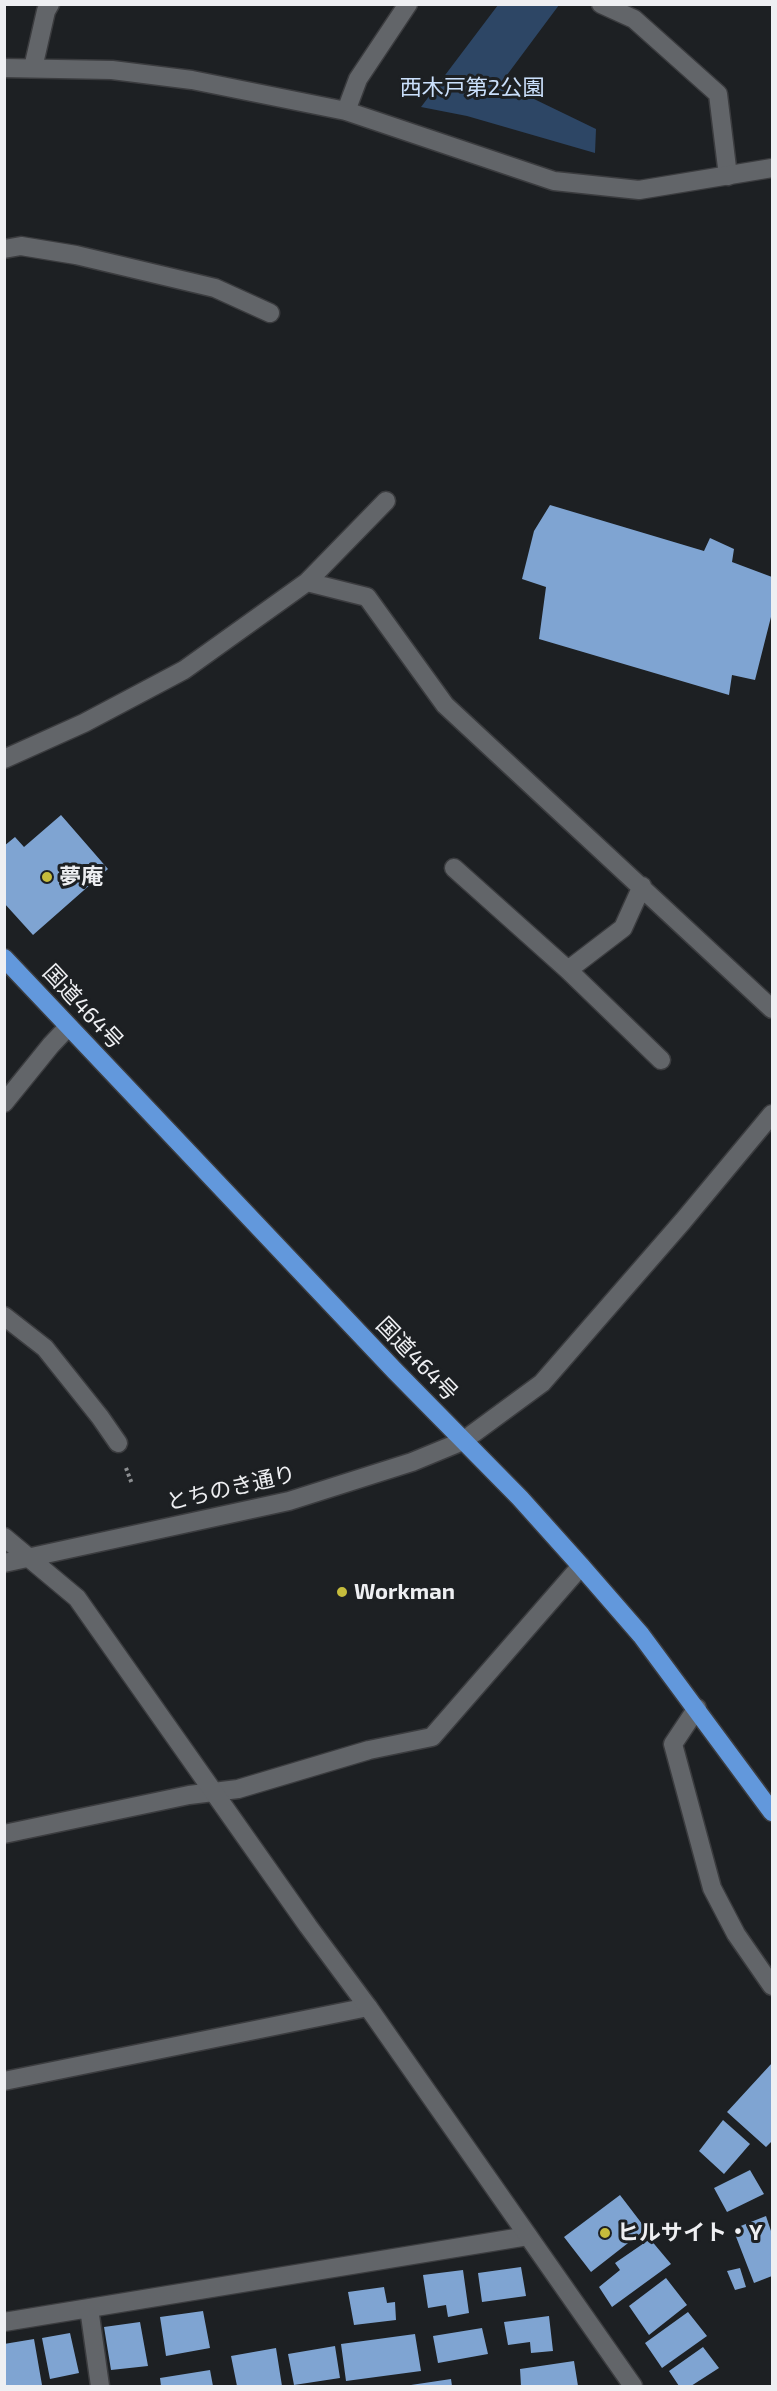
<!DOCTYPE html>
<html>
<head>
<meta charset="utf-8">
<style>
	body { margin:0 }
	#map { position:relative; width:777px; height:2391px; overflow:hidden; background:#1d2023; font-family:"Exo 2",sans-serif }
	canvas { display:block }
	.frame { position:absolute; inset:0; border:6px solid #eeeff2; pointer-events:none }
</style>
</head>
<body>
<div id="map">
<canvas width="777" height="2391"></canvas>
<div class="frame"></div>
</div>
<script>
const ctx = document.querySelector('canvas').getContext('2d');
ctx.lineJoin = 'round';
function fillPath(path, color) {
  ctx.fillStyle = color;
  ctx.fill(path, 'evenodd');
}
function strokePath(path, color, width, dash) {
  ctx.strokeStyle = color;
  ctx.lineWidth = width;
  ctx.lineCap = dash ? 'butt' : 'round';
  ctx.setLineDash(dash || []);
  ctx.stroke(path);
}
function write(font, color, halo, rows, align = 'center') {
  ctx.font = font + ' "Exo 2","Noto Sans JP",sans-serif';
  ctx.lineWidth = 6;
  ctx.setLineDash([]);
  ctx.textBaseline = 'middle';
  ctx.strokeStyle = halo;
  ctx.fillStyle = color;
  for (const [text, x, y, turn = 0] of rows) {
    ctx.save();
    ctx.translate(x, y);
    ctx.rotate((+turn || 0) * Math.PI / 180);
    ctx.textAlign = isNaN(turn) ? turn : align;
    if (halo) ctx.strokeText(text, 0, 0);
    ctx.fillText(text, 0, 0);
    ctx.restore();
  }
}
fillPath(new Path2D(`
	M498,5H559L501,83L596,129L595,153L467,116L421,107Z`), '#2d4665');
fillPath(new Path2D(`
	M550,505L704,551L710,538L734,549L732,562L772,577V613L755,680L732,675L729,695L539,639L546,587L522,579L534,531Z
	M61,815L108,869L33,935L4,903V846L15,837L24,847Z
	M772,2063V2141L766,2147L727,2112Z
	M723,2120L750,2144L724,2174L699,2151Z
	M750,2170L764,2194L727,2212L714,2188Z
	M620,2195L646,2229L591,2272L564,2237Z
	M766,2216L772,2234V2276L754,2283L733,2229Z
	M650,2239L671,2264L612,2307L599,2287L620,2270L615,2263Z
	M521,2267L526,2296L482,2302L478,2273Z
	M740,2268L746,2287L735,2290L727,2271Z
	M463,2270L469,2313L448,2317L446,2305L428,2308L423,2275Z
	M666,2278L687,2305L649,2335L629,2306Z
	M384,2287L387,2303L395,2302L396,2320L354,2325L348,2292Z
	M203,2311L210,2348L166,2356L160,2317Z
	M688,2312L707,2336L662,2368L645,2343Z
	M549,2316L553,2351L531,2353L530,2342L508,2345L504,2322Z
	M140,2322L148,2366L111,2370L104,2327Z
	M482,2328L488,2354L438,2363L433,2336Z
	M70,2333L79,2373L50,2379L42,2338Z
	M415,2334L421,2371L346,2381L341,2344Z
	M34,2339L42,2385L5,2386L4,2344Z
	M335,2346L340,2378L294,2385L288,2354Z
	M703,2347L719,2368L691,2386H679L669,2371Z
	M276,2348L282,2386H237L231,2356Z
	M574,2361L578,2386H521L520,2369Z
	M210,2370L213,2386H161L160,2378Z
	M451,2379L452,2386H412L411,2385Z`), '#7fa4d2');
const service = new Path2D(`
	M601,4L634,19L718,94L728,176
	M4,249L21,246L76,255L215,288L270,313`);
const minor = new Path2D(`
	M4,68L112,70L192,80L346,111L554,181L639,190L772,168
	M33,68L46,11L50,4
	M346,111L358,79L408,4
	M307,582L386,501
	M4,759L84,723L184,670L307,582L367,597L445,705L772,1009
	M454,868L568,970L661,1060
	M568,970L623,928L642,886
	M4,1103L51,1045L68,1027
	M4,1316L45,1348L100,1417L118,1443
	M697,1708L673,1744L712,1888L736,1934L772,1986
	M4,1834L189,1795L238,1789L369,1750L432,1737L581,1566
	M4,2081L368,2007
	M89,2308L100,2386
	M4,2322L528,2236`);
const tertiary = new Path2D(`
	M4,1537L77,1598L308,1926L368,2007L633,2386
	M4,1563L289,1501L412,1462L463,1441L542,1383L683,1221L772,1114`);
const trunk = new Path2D(`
	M4,958L395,1371L520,1498L581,1566L641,1635L772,1812`);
strokePath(service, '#3b3c3f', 21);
strokePath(minor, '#3b3c3f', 21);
strokePath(tertiary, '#3b3c3f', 21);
strokePath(trunk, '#3b3c3f', 21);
strokePath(new Path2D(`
	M126,1468L132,1484`), '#8c8e91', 4, [3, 3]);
strokePath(service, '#626569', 18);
strokePath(minor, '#626569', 18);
strokePath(tertiary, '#626569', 18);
strokePath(trunk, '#6298dc', 18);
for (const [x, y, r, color] of [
	[47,877,6,"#c6bc3c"],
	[342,1592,6,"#c6bc3c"],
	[605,2233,6,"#c6bc3c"]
]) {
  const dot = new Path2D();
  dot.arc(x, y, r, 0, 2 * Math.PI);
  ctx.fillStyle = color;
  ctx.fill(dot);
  strokePath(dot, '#1d2023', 2);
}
write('22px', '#cbe0fc', '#1d2023', [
	["西木戸第2公園",472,88]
]);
write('bold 22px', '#eeeff2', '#1d2023', [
	["夢庵",59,877],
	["Workman",354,1592],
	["ヒルサイト・Y",617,2233]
], 'left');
write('22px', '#eeeff2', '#1d2023', [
	["国道464号",83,1007,47],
	["国道464号",417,1359,46],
	["とちのき通り",231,1488,-13]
]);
</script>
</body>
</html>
